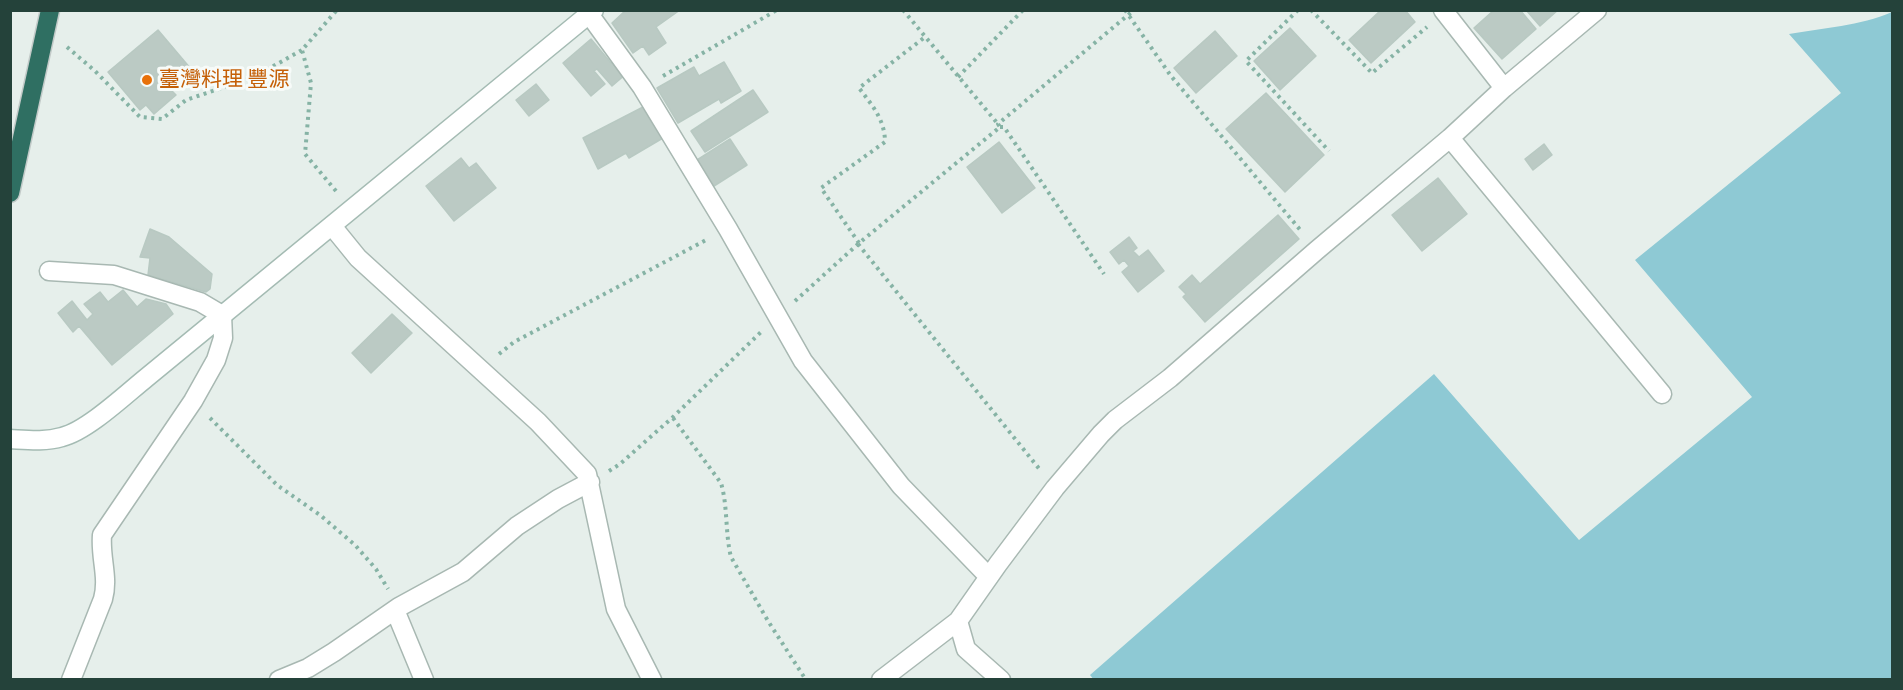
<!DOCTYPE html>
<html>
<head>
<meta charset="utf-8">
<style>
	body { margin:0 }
	#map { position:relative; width:1903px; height:690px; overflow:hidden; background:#e6efeb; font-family:Manrope,sans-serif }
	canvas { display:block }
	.frame { position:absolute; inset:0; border:12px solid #24423a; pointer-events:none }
</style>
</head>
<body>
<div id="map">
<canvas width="1903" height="690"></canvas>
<div class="frame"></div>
</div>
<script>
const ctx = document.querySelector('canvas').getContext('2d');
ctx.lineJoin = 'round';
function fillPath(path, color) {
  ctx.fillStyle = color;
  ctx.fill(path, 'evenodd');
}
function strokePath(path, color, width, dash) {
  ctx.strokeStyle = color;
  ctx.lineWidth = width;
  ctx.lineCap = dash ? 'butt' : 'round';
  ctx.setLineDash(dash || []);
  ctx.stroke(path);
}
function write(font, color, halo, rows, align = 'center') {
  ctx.font = font + ' Manrope,"Noto Sans JP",sans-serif';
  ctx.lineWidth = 6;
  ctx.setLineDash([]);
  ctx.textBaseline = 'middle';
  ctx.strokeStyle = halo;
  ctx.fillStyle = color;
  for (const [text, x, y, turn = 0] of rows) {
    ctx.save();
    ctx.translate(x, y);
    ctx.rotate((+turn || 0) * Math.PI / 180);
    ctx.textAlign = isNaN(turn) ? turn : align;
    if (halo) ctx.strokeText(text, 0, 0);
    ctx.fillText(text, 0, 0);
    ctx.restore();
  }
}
fillPath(new Path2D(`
	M1892,12V679L1094,680L1090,675L1434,374L1579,540L1752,397L1635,260L1841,93L1789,34C1823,28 1860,26 1892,12Z`), '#8ec9d4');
const building = new Path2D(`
	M626,10H680L656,27L666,43L649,55L643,46L633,53L612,23Z
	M1381,10H1405L1415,22L1371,63L1349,40Z
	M1494,10H1520L1536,29L1502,59L1474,28Z
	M1526,10H1558L1540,26Z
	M1290,28L1316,56L1280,90L1254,61Z
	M158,30L191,69L169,88L176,95L154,114L146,105L140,110L108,72Z
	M1215,31L1237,56L1196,93L1174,68Z
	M591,39L611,63L614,60L626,74L612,86L597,69L594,71L605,84L591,96L563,63Z
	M724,62L741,91L721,103L719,99L678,123L657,88L694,67L699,76Z
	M536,84L549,100L529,116L516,100Z
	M753,90L768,112L705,152L691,131Z
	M1266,93L1324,155L1285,192L1226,129Z
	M645,106L663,138L629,158L626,153L598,169L583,138Z
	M730,139L747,165L714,186L697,160Z
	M999,142L1035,188L1002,213L967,167Z
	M1544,144L1552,155L1533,170L1525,159Z
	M461,158L469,168L476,163L496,188L454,221L426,186Z
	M1438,178L1467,214L1422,251L1392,215Z
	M1278,215L1299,239L1205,322L1183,297L1186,294L1179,287L1192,275L1200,284Z
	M150,229L169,237L212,274L210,289L206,292L148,275L150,258L140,257Z
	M1129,237L1137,248L1133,251L1139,257L1148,250L1164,271L1138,292L1122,272L1129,266L1124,260L1119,264L1110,252Z
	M123,290L137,307L146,299L166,304L173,314L112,365L79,326L73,332L58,313L72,301L87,320L93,314L84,304L100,292L108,302Z
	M392,314L412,333L371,373L352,353Z`);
fillPath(building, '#bbcac4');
strokePath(building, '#b8c9c2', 1.5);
const street = new Path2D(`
	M1443,10L1504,88
	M589,14L642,87L728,229L803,361L901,486L989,577
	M1450,138L1662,394
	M332,226L358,258L538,422L587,474L616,609L652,680
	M49,271L114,275L200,302L222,315L223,338L216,360L193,401L102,535C100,558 109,577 103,599L71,680
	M395,610L424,680
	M279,680L308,668L334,652L399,607L463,572L517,526L558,499L590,482
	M881,680L958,621
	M1001,680L966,649L958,621L998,564L1055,488L1101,434L1115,420L1170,378L1317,250L1450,138L1504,88L1597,10`);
const secondary = new Path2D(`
	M10,439C28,440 45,442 62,437C87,431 125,395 146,378L594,10`);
const highway = new Path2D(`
	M10,193L50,10`);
strokePath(street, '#a8b8b2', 21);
strokePath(secondary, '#a4bbb3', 21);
strokePath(highway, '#c2cac8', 21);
strokePath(new Path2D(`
	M903,10L998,124
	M1125,10L1171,76L1302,232
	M1298,10L1246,61L1329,151
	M1311,10L1372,73L1427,27
	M67,47L95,71L140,117L162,119L186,100L254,77L302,50
	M663,76L777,10
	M958,77L1023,10
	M1000,127H1004L1104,274
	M336,191L305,154L311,83L302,50L337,10
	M859,243L821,188L885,142C885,120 872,105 859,88L925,37
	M858,244L1041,471
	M795,301L858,244L1000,127L998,124L1134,10
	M499,354L514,342L708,239
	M210,418L277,485L320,515L355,545L376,569L388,589
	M673,418L721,483C728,507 725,533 731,557L768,621L806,680
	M609,471L620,464L673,417L761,332`), '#86b3a5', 4, [3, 4.5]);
strokePath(street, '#fff', 18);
strokePath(secondary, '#fff', 18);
strokePath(highway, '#2f6f62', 18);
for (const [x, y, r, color] of [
	[147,80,6,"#e8710a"]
]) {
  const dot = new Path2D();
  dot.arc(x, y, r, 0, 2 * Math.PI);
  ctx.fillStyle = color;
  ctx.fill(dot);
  strokePath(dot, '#f7fbf9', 2);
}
write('21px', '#c56008', '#f7fbf9', [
	["臺灣料理 豐源",159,80]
], 'left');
</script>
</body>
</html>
